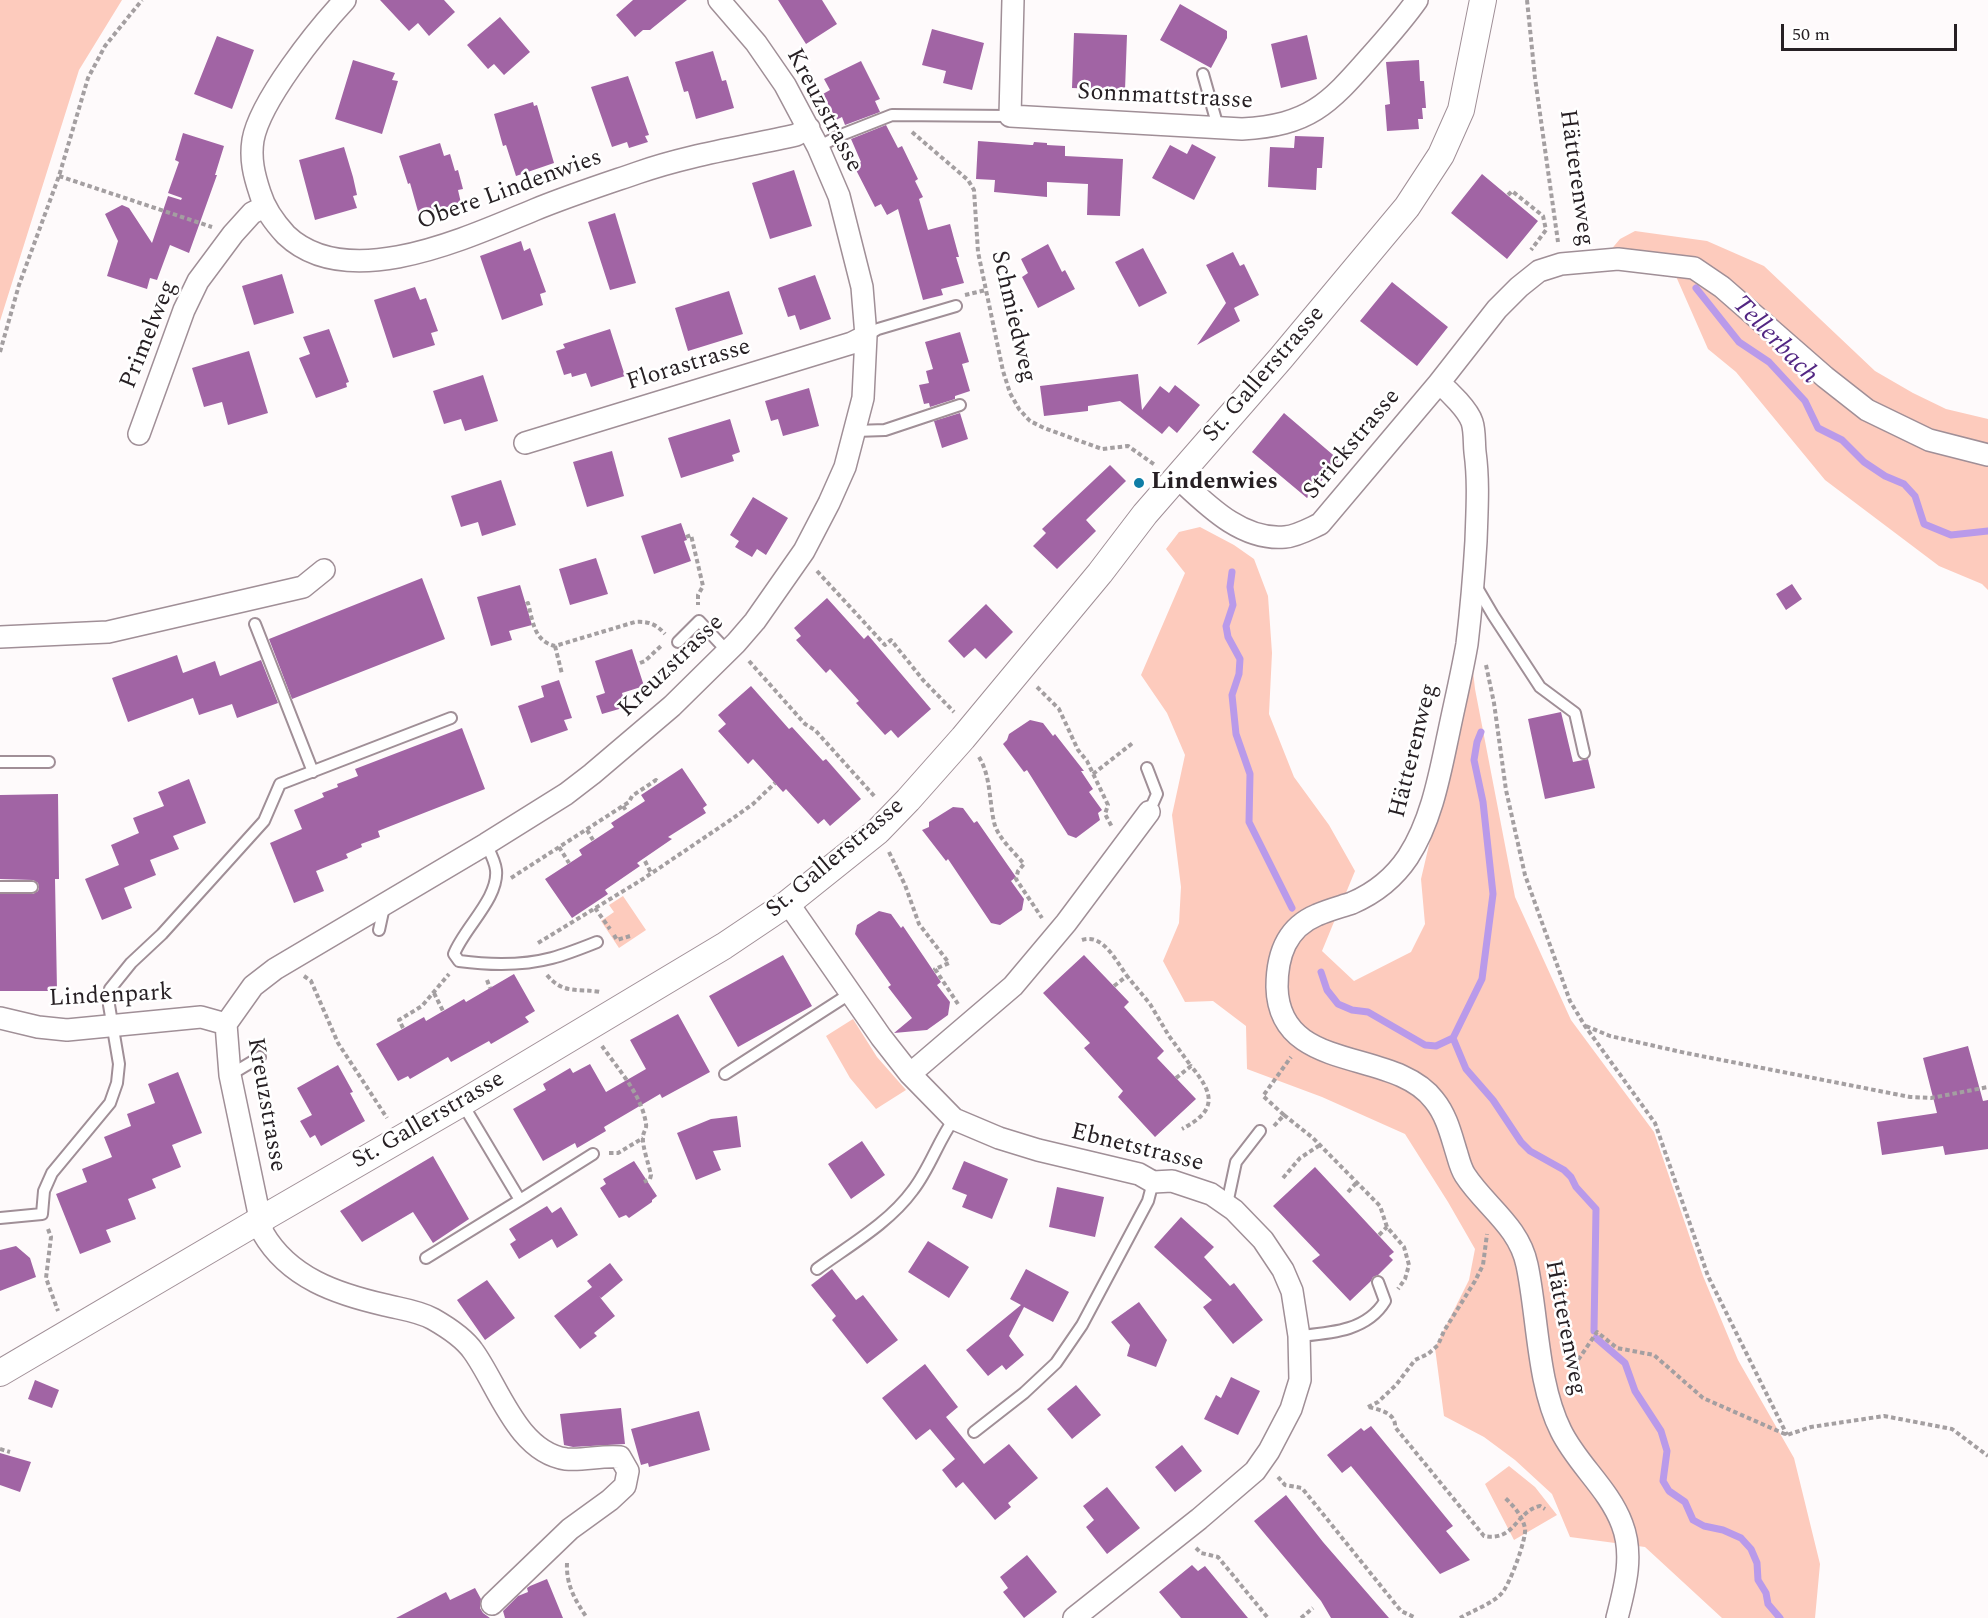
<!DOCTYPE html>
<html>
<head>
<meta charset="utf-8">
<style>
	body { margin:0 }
	#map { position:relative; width:1988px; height:1618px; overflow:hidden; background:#fefafb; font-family:Spectral,serif }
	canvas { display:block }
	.scale { position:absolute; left:1781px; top:24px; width:176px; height:27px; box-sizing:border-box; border:3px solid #272024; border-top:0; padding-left:8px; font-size:18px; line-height:21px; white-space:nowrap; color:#272024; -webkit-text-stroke:4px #fff; paint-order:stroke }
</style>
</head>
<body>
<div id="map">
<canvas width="1988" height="1618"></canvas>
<div class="scale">50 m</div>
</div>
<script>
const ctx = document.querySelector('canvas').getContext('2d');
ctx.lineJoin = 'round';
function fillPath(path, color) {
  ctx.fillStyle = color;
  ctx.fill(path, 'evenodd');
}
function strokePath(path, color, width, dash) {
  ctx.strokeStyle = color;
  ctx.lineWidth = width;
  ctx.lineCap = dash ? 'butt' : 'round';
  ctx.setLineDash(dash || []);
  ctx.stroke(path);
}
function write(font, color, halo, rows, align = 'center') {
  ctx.font = font + ' Spectral,serif';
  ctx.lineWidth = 5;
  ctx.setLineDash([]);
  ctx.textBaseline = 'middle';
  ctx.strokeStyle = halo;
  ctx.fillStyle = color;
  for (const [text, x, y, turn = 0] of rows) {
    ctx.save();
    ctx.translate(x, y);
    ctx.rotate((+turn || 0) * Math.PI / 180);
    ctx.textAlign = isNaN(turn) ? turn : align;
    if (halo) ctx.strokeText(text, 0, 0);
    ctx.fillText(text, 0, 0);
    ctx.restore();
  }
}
fillPath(new Path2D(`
	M0,0H122L79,70L0,321Z
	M1635,231L1707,241L1764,266L1875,371L1913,393L1946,409L1988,419V590L1982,584L1939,566L1825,480L1736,372L1708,349L1671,265L1609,252L1620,239Z
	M1200,527L1234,545L1254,559L1268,596L1272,653L1269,714L1294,777L1329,825L1355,871L1322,951L1354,981L1411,952L1425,924L1421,879L1472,662L1475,689L1515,897L1571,1020L1654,1132L1703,1276L1738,1360L1794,1458L1820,1564L1815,1618H1722L1645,1547L1570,1537L1552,1494L1515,1460L1484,1437L1444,1416L1435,1348L1469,1280L1475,1249L1448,1202L1405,1134L1322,1097L1247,1069L1246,1026L1213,1001L1185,1002L1163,961L1179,923L1181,887L1172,815L1185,755L1167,713L1141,675L1185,573L1166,549L1179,532Z
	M623,896L646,930L619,948L601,921L614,912L609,905Z
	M853,1019L877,1057L906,1090L876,1109L850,1078L826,1036Z
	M1509,1466L1535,1487L1557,1515L1514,1540L1485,1484Z`), '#fdcbbd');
strokePath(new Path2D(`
	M1696,288L1739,342L1769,362L1805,401L1818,428L1842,440L1864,462L1885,476L1904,484L1915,496L1924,524L1951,535L1988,531
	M1232,572L1230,587L1233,605L1226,626L1228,637L1240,659L1239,674L1232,695L1236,734L1250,774L1249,822L1292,908
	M1321,972L1327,990L1338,1004L1352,1010L1368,1012L1425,1045L1436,1046L1453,1038L1466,1069L1493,1100L1521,1142L1530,1151L1564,1170L1571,1177L1576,1187L1596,1209L1594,1331
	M1453,1038L1482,979L1493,894L1483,802L1474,760L1477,742L1481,732
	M1596,1338L1625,1363L1635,1391L1661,1431L1667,1451L1663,1481L1669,1491L1685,1502L1693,1520L1704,1526L1723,1530L1741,1538L1751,1549L1757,1563L1758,1580L1766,1593L1768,1604L1780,1618`), '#b99aea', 7);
fillPath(new Path2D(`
	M380,0H444L455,12L429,36L418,23L409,31Z
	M633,0H687L650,30H643L635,37L616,15Z
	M778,0H822L837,24L806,44Z
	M1180,4L1227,31V38L1211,68L1160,40Z
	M500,17L530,52L504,75L494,64L488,69L467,45Z
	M932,29L984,43L972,90L943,83L946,71L922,65Z
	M1074,33L1127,35L1125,90L1072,88Z
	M1307,35L1317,79L1281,88L1271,44Z
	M217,36L254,50L232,109L194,94Z
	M713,51L722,81L726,80L734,108L696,119L688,91L684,92L675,62Z
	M353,60L395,73L392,80L398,81L382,134L335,119Z
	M1419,60L1420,81H1424L1426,108H1422L1423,119H1418L1419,129L1387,131L1385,105L1390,104L1386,62Z
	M861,61L880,99L875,101L880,112L845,125L842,117L836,120L823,94L830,90L824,79Z
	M628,76L649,135L645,136L648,142L629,148L627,142L612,147L591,87Z
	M533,102L534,106L537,105L554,163L516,176L506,145L503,146L494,114Z
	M886,125L898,148L902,146L918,179L915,181L923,197L919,199L928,230L950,224L959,257H956L964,283L941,289L943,295L923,300L898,209L887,215L881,204L875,207L854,166L861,162L851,139Z
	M183,133L224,146L215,175H217L189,253L170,245L157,280L150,278L147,289L107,276L118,241L105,214L122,205L129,208L152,243L168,196L181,200L182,198L168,193L179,162L175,160Z
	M1295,136L1324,137L1322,168H1317L1316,190L1268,187L1270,147L1294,148Z
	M978,141L1031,145H1033L1034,142L1047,143V145L1065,146V156L1123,159L1120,216L1087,215L1088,184L1047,182V197L994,192L995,180L976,179Z
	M440,143L444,156L450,154L455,171L458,170L463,189L458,190L461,203L419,215L410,183L408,184L399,156Z
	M1192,144L1216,157L1194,200L1152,178L1170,145L1187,154Z
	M344,147L353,177L357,195L353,196L357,208L315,220L299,160Z
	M794,170L812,226L770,239L752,183Z
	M1482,174L1538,221L1507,259L1451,213Z
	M615,213L636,283L610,290L588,222Z
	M521,241L524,251L530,248L546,292L540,294L543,305L502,320L480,256Z
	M1048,244L1062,272L1065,270L1075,289L1038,308L1022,277L1028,273L1021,259Z
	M1143,248L1167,293L1139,307L1115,262Z
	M1233,252L1240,266L1244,264L1259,295L1234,308L1240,321L1197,345L1226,303L1206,265Z
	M282,274L294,313L254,325L242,286Z
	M815,275L831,319L800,330L795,315L788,317L778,288Z
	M1392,282L1448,327L1417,366L1360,321Z
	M415,287L420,300L426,298L438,331L431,333L435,345L393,358L374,300Z
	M729,291L743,334L688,351L675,308Z
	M329,329L349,382L346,383L347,387L316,398L299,358L310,354L303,337Z
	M610,329L625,376L591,387L586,373L572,377L571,373L564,375L556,351L565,348L563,344Z
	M960,332L969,362L962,364L970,391L955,396V399L930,407L929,403L924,404L919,385L929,383L926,371L933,369L925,342Z
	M249,351L268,413L228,425L222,402L204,407L192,368Z
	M1138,374L1142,410L1160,386L1169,393L1175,385L1200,405L1177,433L1169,426L1162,434L1120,401L1088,406V411L1044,416L1040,386Z
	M483,375L498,421L465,431L461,419L444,424L433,391Z
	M809,388L819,426L783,436L778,419L771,421L765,401Z
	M960,413L968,439L942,448L934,421Z
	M1284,413L1339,460L1307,498L1252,452Z
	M730,419L740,452L732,455L734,461L681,478L668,438Z
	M612,451L624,496L587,507L573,462Z
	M1110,465L1126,481L1086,520L1096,531L1057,569L1033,546L1046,533L1042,529Z
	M501,480L516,525L482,536L478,522L461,527L451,496Z
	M753,497L788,518L766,555L757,549L752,557L735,547L739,541L730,535Z
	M681,523L687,540L684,541L691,561L654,574L641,536Z
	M596,558L608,594L570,605L559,569Z
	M422,578L445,639L292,699L269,639Z
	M1792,584L1802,599L1786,610L1776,594Z
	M520,585L532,625L509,631L512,640L491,646L477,597Z
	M827,598L864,639L868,635L931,709L898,738L891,730L885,735L856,703L859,701L830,669L826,673L796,640L801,636L794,628Z
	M986,604L1013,632L986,659L975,648L964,658L948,641Z
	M632,649L644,686L622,693L626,707L602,714L596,696L605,693L595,661Z
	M177,655L183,673L215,661L220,676L261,660L278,703L237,718L232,704L199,715L193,698L128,722L112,678Z
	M559,680L572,718L564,720L568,730L531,743L518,706L544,697L541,686Z
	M751,686L789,729L792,727L823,761L826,759L861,799L830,826L824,819L818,824L786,789L783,792L753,759L748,764L718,731L726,724L718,715Z
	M1561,712L1573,762L1588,759L1595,788L1545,799L1528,719Z
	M1030,720L1043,723L1053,736L1055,734L1084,771H1081L1093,789L1089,792L1102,810L1098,813L1100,820L1076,838L1068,835L1027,770L1024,772L1003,744L1007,740L1009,734Z
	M462,728L485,789L378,831L380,837L361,844L362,847L346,854L348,858L316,871L324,891L294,903L270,843L302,829L294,810L324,797L322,793L338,787L337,784L358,776L355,769Z
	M682,768L707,805L703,808L706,813L668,837L672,839L637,863L640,866L605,890L608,894L572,918L545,879L582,855L579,850L614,827L611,823L645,801L641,795Z
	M189,779L206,823L173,836L179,849L150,860L156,875L124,888L132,908L102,920L85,879L119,865L111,845L139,833L133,818L164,806L158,792Z
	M58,794L59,879H55L57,991H0V894H33L38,891L39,888L38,883L33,880L0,879V795Z
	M953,807L963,808L974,823L977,821L1016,877L1011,881L1024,899L1022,910L1000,925L991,923L948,859L946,861L922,830L929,827V822Z
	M879,911L891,914L901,928L903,926L941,982L937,985L950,1002L948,1015L927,1030L894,1033L912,1018L888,987L891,985L855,934L857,925Z
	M783,955L812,1006L738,1047L709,996Z
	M1084,955L1129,1002L1124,1007L1164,1051L1157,1058L1196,1099L1155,1137L1118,1097L1123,1091L1084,1048L1090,1043L1043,993Z
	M514,974L535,1011L525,1017L529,1022L491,1044L489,1041L451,1062L448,1057L410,1079L408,1076L398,1081L376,1044L424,1017L426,1021L464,999L466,1002Z
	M678,1014L710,1072L662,1098L660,1094L604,1127L606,1131L577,1148L575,1143L543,1161L513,1109L546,1090L543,1084L570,1068L573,1073L590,1064L606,1092L646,1069L630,1040Z
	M1968,1046L1983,1101L1988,1100V1149L1945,1155L1943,1146L1882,1155L1877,1122L1937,1113L1923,1058Z
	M338,1065L353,1092L350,1093L365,1121L321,1146L315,1135L310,1138L300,1121L312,1115L297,1088Z
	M178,1072L202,1133L172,1145L181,1167L152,1179L156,1188L128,1199L136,1219L106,1230L111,1242L80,1254L56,1194L87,1182L82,1169L112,1157L104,1137L131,1126L127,1114L155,1103L148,1084Z
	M737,1116L741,1147L713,1151L721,1170L696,1180L677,1133L711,1119Z
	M862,1141L885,1175L851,1199L828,1164Z
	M433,1156L469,1219L433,1243L413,1212L362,1242L340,1211Z
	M634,1161L657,1196L652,1200V1202L629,1218L626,1215L619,1218L600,1188L606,1184L603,1179Z
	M964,1161L1008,1179L992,1219L962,1207L967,1195L952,1189Z
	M1315,1167L1394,1252L1389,1256L1393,1260L1378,1275L1373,1277L1371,1281L1350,1301L1312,1261L1320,1255L1273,1206Z
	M1057,1187L1104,1197L1095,1237L1049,1227Z
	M547,1206L552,1213L561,1207L578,1235L557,1248L552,1239L519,1259L510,1244L516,1240L509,1229Z
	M1181,1217L1214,1247L1204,1257L1230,1286L1234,1283L1263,1320L1233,1344L1203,1307L1212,1300L1154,1247Z
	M928,1241L969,1267L949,1298L908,1272Z
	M16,1246L30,1258L36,1277L0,1291V1250Z
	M610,1263L623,1280L601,1298L599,1296L615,1316L594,1333L597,1336L580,1349L554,1316L592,1287L587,1281Z
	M832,1269L856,1300L863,1295L898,1340L867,1364L832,1320L836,1316L811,1285Z
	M1026,1269L1069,1292L1053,1322L1024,1307L1009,1336L1024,1355L1006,1370L1002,1365L988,1376L966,1350L1021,1305L1010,1299Z
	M487,1280L515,1318L485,1340L457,1300Z
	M1139,1302L1167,1340L1156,1367L1127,1356L1130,1345L1111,1322Z
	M925,1364L958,1407L946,1417L984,1464L1009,1444L1038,1478L1008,1503L1011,1507L995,1520L963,1482L956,1488L942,1470L955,1459L930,1429L916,1440L882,1398Z
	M1231,1377L1260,1391L1238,1435L1204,1419L1216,1395L1221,1398Z
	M35,1380L59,1390L52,1408L28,1399Z
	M1076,1385L1101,1415L1072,1439L1047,1409Z
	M621,1408L625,1444L573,1447L564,1445L560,1414Z
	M699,1411L710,1450L649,1467L648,1463L641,1465L631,1429Z
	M1371,1426L1453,1526L1446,1531L1470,1560L1440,1574L1351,1466L1342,1473L1327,1455L1361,1428L1364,1431Z
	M1182,1445L1202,1471L1175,1492L1155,1467Z
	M0,1453L31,1462L20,1492L0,1485Z
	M1107,1487L1140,1528L1107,1554L1086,1527L1094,1520L1083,1506Z
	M1286,1495L1323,1542L1389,1618H1331L1321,1601L1254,1521Z
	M1027,1555L1057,1592L1024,1618L1003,1592L1008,1588L1000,1577Z
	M1192,1565L1198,1571L1205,1566L1248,1618H1181L1159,1592Z
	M547,1579L563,1618H505L503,1611L518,1596L528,1592L527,1588L530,1586Z
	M475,1588L481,1599L480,1608L483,1613L490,1618H396L446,1592L450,1600Z`), '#a164a4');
const service = new Path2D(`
	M1203,74L1218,127
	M818,147L841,135L892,115L1010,116
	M866,336L878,329L956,306
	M855,431L885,430L960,405
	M1476,586L1493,615L1540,687L1575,713L1584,753
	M255,624L313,772
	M678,642L699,621L728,652
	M0,762H49
	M1147,768L1157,794L1149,812
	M486,844C490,852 495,861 496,870C499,898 464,928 454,954L459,961C489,965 522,966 552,958C567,954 582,948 597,942
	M0,887H32
	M379,930L384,907
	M725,1074L851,993
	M230,1075L260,1057
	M462,1103L520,1200L593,1154
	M1227,1204L1236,1162L1260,1131
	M0,1218L42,1214L44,1191L52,1173L110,1103L117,1083L119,1064L109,1005L110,989L131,963L162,934L264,821L280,784L451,718
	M426,1258L520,1200
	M817,1269C850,1245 889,1223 913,1190C930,1168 938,1141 954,1119
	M1299,1336C1331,1333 1367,1331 1385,1301L1378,1282
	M974,1432L1024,1393L1056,1363L1082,1325L1148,1201L1153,1182`);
const minor = new Path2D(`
	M345,0C317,30 260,101 253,140C250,159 254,175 260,193C265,210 274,222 286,235C348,294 468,237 534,210C568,196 602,185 637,173C688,155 743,147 796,135L809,128
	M1013,0L1010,116L1242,129C1309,125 1328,105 1370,57C1386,39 1403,20 1417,0
	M139,434L184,310L198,281L233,234L252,213L264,207
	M525,443L852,343L866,336
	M1177,477C1206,504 1241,541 1285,537C1297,536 1309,529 1320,524L1439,383
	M0,637L108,632L303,587L324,570
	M788,903L881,1037L910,1074L954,1119L999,1138L1038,1150L1139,1174L1153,1182L1172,1181L1211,1194L1234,1210L1263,1240L1283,1270L1292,1291L1299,1336L1300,1380L1291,1409L1269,1451L1255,1471L1199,1519L1074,1618
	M0,1018L38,1027L67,1030L201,1017L226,1024
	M910,1074L1013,986L1066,923L1149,812
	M492,1604L570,1529L610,1500L625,1486L628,1471L620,1457C602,1455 583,1461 566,1459C517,1452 498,1385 473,1351C464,1338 447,1327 433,1319C419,1311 401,1309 385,1305C337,1294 289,1278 263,1233L230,1075L226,1024L253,986L275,969L486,844L566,794L592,774L672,706L736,643L755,621L804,551L829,503L845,467L863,398L866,336L862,287L839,196L818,147L785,85L756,43L719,0
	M1617,1618C1625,1587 1634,1555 1622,1524C1609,1489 1577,1464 1561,1431C1537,1383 1538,1317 1527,1265C1519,1226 1485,1206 1465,1175C1461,1169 1459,1161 1457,1154C1451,1135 1447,1116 1434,1100C1394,1047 1279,1075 1277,987C1277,956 1286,928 1317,915C1328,910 1340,907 1352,903C1375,893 1394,878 1408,857C1432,820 1440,773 1449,731C1455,702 1462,673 1467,644C1471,610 1474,575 1476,541C1477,510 1479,482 1475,452C1474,443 1475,431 1472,422C1468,410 1450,392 1439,383L1497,309L1519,287L1539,271L1561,264L1618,259L1694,268L1722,287L1825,377L1867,410L1929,440L1988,455`);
const tertiary = new Path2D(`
	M0,1373L260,1220L462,1103L724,946L788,903L878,831L908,800L963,738L1100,573L1145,514L1281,358L1407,207L1441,155L1461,110L1483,0`);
strokePath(service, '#a08f97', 14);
strokePath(minor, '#a08f97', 24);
strokePath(tertiary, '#a08f97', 28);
strokePath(new Path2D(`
	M1527,0L1535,78L1558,242
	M912,132L968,180L974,190L978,252L1003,371L1010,393L1019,409L1030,421L1044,428L1102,449L1128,446L1155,465
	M59,176L212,227
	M1508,195L1512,191L1543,216L1546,230L1531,250
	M965,295L986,290
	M0,352L19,285L59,176L88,78L105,46L142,0
	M686,537L691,535L703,586L698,595V605
	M817,571L885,645L891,640L923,680L954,712
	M526,604L528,603C533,622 534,641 555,646L635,622C648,621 656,624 665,634
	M555,646L562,674
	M749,661L805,724L815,730L876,798
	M640,663L645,661L662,645
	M1486,665L1494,703L1506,790L1525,875L1570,1001L1585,1026L1655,1123L1708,1276L1787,1435
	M1037,687L1059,709L1078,750L1087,761L1108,805L1105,814L1112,827
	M979,757C991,777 989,800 994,822C997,837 1014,852 1024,864L1018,871L1016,879L1042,918
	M1093,774L1134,742
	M623,806L627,812
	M587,830L593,840
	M559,847L569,863
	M889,852L905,885L919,924L949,963L935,969L958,1004
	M645,861L651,873
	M511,878L629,802L632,796L656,780L658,783
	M595,908L610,929
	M614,935L617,940L630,936
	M1082,940C1103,933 1116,961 1127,976
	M538,943L643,879L729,821L753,804L775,783
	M547,975C563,995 579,988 600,992
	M304,976L311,981L338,1043L387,1118
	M487,980L490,988
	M1114,986L1127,976L1150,1004L1169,1036L1191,1066
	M434,993L443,1011
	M1586,1026L1610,1036L1686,1053L1910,1097L1931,1098L1988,1087
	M403,1028L399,1020L422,1006L449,974
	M602,1046C618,1069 642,1095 646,1124C647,1129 643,1132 643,1137C642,1146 649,1165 651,1175L650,1179L644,1182
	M1176,1078L1191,1066C1214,1094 1218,1110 1182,1129
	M1284,1115L1313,1138L1380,1206L1387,1227L1404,1247L1409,1265L1405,1279L1398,1289
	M1274,1126L1284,1115L1263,1096L1291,1057
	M609,1153H618L643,1138
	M1283,1178L1300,1158L1320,1145
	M1348,1192L1357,1182
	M48,1229L51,1237L46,1278L58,1311
	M1379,1235L1387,1227
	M1562,1341L1576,1363L1597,1332L1617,1348L1654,1355L1703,1398L1787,1435L1811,1427L1884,1416L1952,1429L1988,1456
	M1569,1386L1576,1363
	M1368,1407L1378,1402L1396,1385L1415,1360L1428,1354L1438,1345L1444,1331L1475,1281L1483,1265L1487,1234
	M1369,1407C1380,1410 1396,1413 1395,1427L1484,1536C1515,1542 1516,1511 1540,1506L1545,1509
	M0,1449L10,1452
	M1278,1477L1285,1485L1302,1488L1401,1611L1416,1618
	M1196,1548L1201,1553L1218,1557L1268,1618
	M567,1563C566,1585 575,1600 587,1618
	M1301,1618L1313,1608
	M1460,1618C1472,1611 1493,1603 1501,1594C1509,1587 1527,1538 1525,1528C1522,1515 1513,1505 1504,1497`), '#a49fa1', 4, [4.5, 3]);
strokePath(service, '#fff', 10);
strokePath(minor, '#fff', 21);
strokePath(tertiary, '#fff', 26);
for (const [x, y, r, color] of [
	[1139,483,6,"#0f7da6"]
]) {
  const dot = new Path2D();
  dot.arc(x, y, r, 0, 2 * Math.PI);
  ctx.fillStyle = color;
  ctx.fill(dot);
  strokePath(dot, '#fff', 2);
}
write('24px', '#272024', '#fff', [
	["Sonnmattstrasse",1165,98,3],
	["Kreuzstrasse",823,111,62],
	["Hätterenweg",1575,178,82],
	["Obere Lindenwies",510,191,-20],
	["Schmiedweg",1012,317,77],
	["Primelweg",150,335,-68],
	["Florastrasse",689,366,-17],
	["St. Gallerstrasse",1265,375,-49],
	["Strickstrasse",1353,445,-50],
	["Kreuzstrasse",672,667,-44],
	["Hätterenweg",1415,751,-76],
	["St. Gallerstrasse",836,859,-40],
	["Lindenpark",111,997,-3],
	["Kreuzstrasse",265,1105,80],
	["St. Gallerstrasse",429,1121,-30],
	["Ebnetstrasse",1137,1149,14],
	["Hätterenweg",1564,1328,79]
]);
write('bold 24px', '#272024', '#fff', [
	["Lindenwies",1151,483]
], 'left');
write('italic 26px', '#532783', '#fff', [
	["Tellerbach",1774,341,46]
]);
</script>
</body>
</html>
